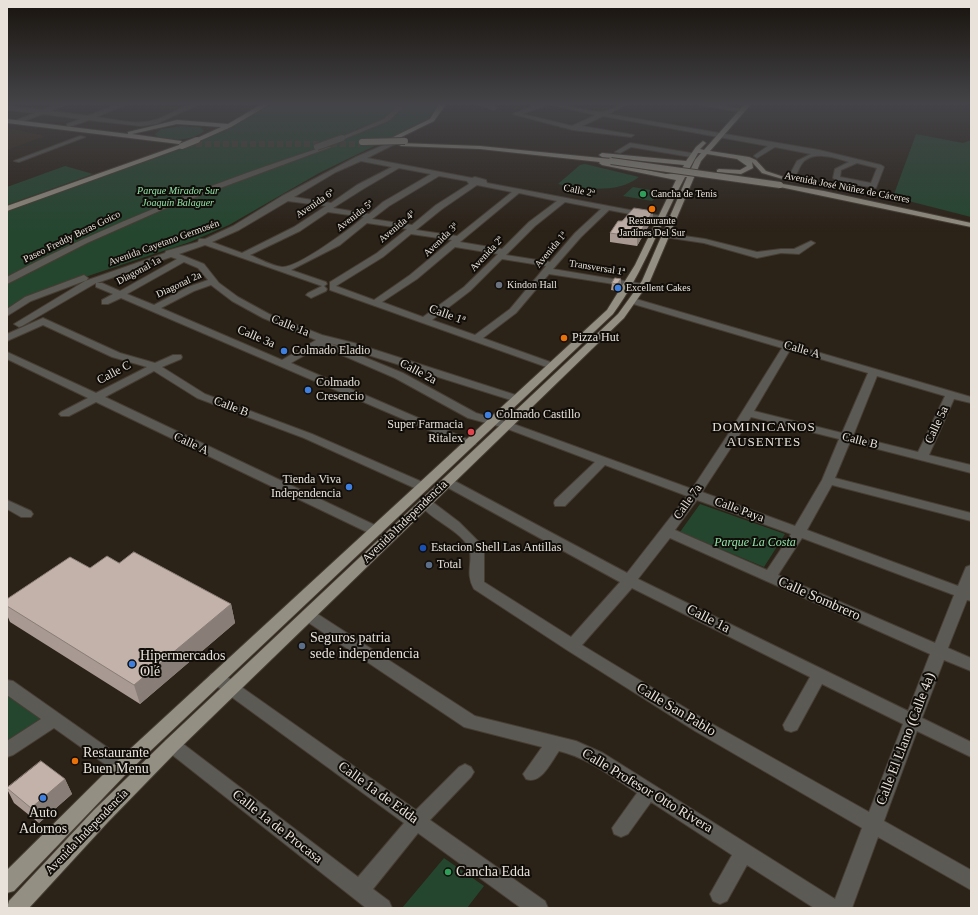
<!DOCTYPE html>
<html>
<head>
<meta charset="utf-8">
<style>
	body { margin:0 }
	#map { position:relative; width:978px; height:915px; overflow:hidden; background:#2b2218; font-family:"Times New Roman",serif }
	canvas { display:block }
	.frame { position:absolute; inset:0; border:8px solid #e8e2db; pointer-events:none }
</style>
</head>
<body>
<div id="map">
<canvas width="978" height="915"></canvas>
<div class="frame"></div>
</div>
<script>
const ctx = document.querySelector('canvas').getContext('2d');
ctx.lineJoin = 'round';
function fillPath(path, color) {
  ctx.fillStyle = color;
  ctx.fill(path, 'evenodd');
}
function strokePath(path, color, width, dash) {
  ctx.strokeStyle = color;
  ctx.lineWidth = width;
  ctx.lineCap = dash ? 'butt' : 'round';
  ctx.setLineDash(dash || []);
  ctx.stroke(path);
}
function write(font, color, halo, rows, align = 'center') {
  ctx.font = font + ' "Times New Roman",serif';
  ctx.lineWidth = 4;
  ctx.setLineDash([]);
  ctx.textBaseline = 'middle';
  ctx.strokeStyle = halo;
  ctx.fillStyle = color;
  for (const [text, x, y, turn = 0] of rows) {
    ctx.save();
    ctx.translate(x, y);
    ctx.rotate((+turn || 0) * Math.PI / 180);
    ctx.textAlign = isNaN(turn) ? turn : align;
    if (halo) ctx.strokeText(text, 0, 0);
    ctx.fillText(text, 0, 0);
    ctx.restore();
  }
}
fillPath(new Path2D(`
	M7,128L18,130L45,136L7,150Z`), '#342717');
fillPath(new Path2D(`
	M273,104H440L432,118L319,173L229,225L190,242L70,282L7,311V211L200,140Z
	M181,126L200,127L204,131C196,140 162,144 155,134L161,129Z
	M916,134L963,143L971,140V217L893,197Z
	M585,164L639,177C618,194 582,189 558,184L580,165Z
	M65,166L93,174L7,205V187Z
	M633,187L662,192L652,201L623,196Z
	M700,504L785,534L764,567L680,532Z
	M7,695L44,720L10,740L7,738Z
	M444,858L484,886L467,908H402Z`), '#24462f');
strokePath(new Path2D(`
	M178,144H360`), '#473f35', 6, [6, 3]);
const minor = new Path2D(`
	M59,104H68L50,111L88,116L118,104H127L96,117C114,119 137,126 155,120C170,116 183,104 199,104L156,124L141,126L89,120L69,127L67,126V124L81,119L43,114L16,124L14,123V121L35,113L7,110V106L42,110Z
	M400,104H407L388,121L344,139L339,138L384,119Z
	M477,104H487L497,108L494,110Z
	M539,104H549L522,114L572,126L596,115L549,104C567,104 583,111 600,112C609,113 617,104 627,104L608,114L819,150L881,165L884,167L876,188L839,182L833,178L835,169L849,162C835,158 811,149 801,165C798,170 797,176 792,178L789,176L797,161L811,154L775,147L757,158L754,156L755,155L768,146L603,116L582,126L634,135L631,137L573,130L513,114ZM857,163L877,168L871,183L840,177L841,170Z
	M696,104H714L739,109L736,111Z
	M80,136L85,137L19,162L14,161Z
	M393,141L395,142V144L367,158L472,178L475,177L486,180L487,183L672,218L676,220L672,222L609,210L581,237L553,269L643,284L646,285V289L549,274L516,313L483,338L556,364L557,366L552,369L330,290V282L377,253L407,229L367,223L340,245L291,270L326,282L327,284L324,286L327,289L326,291L311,298L306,295L308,293L322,286L205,245L179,254L204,264L219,283L238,297L269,314L322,335L354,343L522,397L523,399L518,402L514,401L330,343L403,373L476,413L511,423L692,489L727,436L782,348L630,303V299H636L971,397V403L954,399L929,455L971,465V473L850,442L835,478L971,513V521L832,485L807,530L958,586L966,567L971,565V601L967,600L948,648L971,658V671L944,660L922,718L971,742V757L917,731L884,821L971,870V890L878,837L852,908H814L747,865L727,901L720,904L713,901L710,894L732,855L651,802L628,834L621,837L614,834L612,828L637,793C612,777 588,758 559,751C551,762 541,785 526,779L523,774L542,747L464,727L303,619L301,615L303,611L308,610L313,611L475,716L576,741L603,753L835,899L862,828L695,731L567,650L474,589C464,572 475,559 468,546C457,528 429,519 419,503L420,500H430L459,522L479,542L484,551V582L571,637L620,582L443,485L441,482L443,479H451L627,573L687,496L605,465L565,506H555L554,503L555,500L595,462L505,428L468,418L395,378L321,346L291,363L474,442L476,444L470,448L466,446L121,298L108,304H102V300L113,294L96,287V283L22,326L19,327L14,324L85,281L165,253L166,251L198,242L199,239H205L233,226L282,196L356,157ZM361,161L392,167L357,185L331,203L294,197L336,172ZM399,168L431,174L383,202L369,214L333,208L363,189ZM439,176L467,181L469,184L436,205L412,225L372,219L389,206ZM477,185L512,192L457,236L416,230L442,209ZM519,193L557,201L529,222L502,249L460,242ZM288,201L326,206L294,227L242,253L212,242L239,230ZM565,202L601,209L575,233L550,262L506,255L535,226ZM328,212L364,217C351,228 298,268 282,267C272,266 260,259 250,255L300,231ZM411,234L452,240L410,275L374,300L336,286L383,257ZM455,247L498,254L464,287L423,317L382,302L417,279ZM171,257L177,259L120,291L102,283H97ZM502,259L546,266L510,309L475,335L432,320L470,291ZM184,262L198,268L208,280L188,287L154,305L127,294ZM211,285L232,301L263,318L316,340L282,360L161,308L194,291ZM790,350L868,373L842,433L754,411ZM877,376L945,396L918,452L853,436ZM751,417L839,439L822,480L795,526L702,492ZM697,500L791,534L767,570L675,530ZM670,538L930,654L908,711L638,579ZM802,538L954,595L935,643L778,575ZM632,588L810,677L783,725L785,730L791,732L797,730L822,684L903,724L869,812L707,721L582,645Z
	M630,143L691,153L694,155L691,157L631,147L620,153L615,152Z
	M326,146L331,147L166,208L87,243L7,284V277C109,223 216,182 326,146Z
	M664,233L705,239L757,252L781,249H794L811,241L815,243L799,254L781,253L757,258L704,243L664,237Z
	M84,275L88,278L87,280L31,301L7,316V309L25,297Z
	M43,318L120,353L155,363L173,355H181L182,357L181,359L162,367L205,394L312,434L427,484L429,487L427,490H419L304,438L197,398L154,371L105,397L381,528L383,531L381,534H371L96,402L69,416H61L59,414L61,412L88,398L7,359V352L96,393L147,367L112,357L43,325L7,341V334Z
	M7,500L31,511L33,514L31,517H21L7,509Z
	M217,672L223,674L416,810L459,767L465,764L471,767L474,772L471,777L430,820L545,901L548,908H521L418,833L373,889L389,901L392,908H366L166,750L163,745L166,740L172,738L178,740L358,877L404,823L211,682L209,678L211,674Z
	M7,680L13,681L128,762L131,767L128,772L122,775L116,772L54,728L13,755L7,757V741L41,719L7,695Z`);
const major = new Path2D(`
	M262,104H270L231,127L197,142L195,141V139L221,127L177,124L132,134L181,141L182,142L179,144L7,123V119L128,134V132L177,120L228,124Z
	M439,104H446L434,121L387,144H383V142L430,119Z
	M745,104H751L710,151L749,157L756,160L766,171L793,180V182L762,173L752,162L753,168L741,174L717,172V170L719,169L740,170L747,166L737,159L707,154L701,161L650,281L624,318L178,750L108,822L29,908H7L9,901L94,810L166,740L618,314L642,281L687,177H685C660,223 644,272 613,314L128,772L14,891L7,893V870L116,762L607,310L635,265L676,180L602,165L599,163L600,162L480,149L401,146L398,144L399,143L480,146L611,159L614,161L611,163L666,174L680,173L684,165L602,157L599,155L602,153L686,161L696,147L703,141L706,143L700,149L704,150ZM698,153H701L695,160L689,173H687Z
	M182,144L185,146L184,147L7,211V206Z
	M777,183L824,191L971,223V227L780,187L776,185Z`);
strokePath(minor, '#453d33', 2);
strokePath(major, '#453d33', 2);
fillPath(minor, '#5c5a54');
fillPath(major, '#948f83');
const minorBridge = new Path2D(`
	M317,147L342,138`);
const majorBridge = new Path2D(`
	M362,142L405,141
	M182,146L197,140
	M611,161L780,185`);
strokePath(minorBridge, '#453d33', 8, []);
strokePath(majorBridge, '#453d33', 8, []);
strokePath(minorBridge, '#5c5a54', 6);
strokePath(majorBridge, '#948f83', 6);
fillPath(new Path2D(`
	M653,211L652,220L637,246L610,242V233L622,221Z
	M621,279L620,286L617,291L611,290L612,283Z
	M119,563L231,604L235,623L140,704L10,622L7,615V599L90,568Z
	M65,779L72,794L39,823L14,803L7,789V788Z`), '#a89992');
fillPath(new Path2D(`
	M653,211L652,220L637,246V237Z
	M621,279L620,286L617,291V284Z
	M231,604L235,623L140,704L134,685Z
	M65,779L72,794L39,823L31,808Z`), '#887d77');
const building = new Path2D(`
	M634,208L653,211L637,237L610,233L618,221H622Z
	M615,278L621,279L617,284L612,283Z
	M134,552L231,604L134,685L7,606V599L70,557L90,568L107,556L119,563Z
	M41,761L65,779L31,808L7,788Z`);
fillPath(building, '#c3b2aa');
strokePath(building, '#887d77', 1);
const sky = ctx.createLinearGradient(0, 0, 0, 232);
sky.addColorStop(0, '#18130d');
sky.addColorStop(0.45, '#444448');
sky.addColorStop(1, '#44444800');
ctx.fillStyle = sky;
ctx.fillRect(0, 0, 978, 232);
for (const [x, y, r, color] of [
	[643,194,4,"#2e9e5b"],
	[652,209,4,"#e8710a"],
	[499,285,4,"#6b7280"],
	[618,288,4,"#3f7fe0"],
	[564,338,4,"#e8710a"],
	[284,351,4,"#3f7fe0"],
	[308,390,4,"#3f7fe0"],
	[488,415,4,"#3f7fe0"],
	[471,432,4,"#e0444e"],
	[349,487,4,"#3f7fe0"],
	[423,548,4,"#1a4fb4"],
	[429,565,4,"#5c6f8a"],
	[302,646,4,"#5c6f8a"],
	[132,664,4,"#3f7fe0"],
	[75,761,4,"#e8710a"],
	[43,798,4,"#3f7fe0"],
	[448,872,4,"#2e9e5b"]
]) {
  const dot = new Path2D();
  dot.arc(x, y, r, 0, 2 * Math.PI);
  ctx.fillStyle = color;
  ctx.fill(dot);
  strokePath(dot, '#110d08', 1.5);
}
write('10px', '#e8e2db', '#110d08', [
	["Avenida José Núñez de Cáceres",847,188,11],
	["Calle 2ª",579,191,11],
	["Avenida 6ª",315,204,-34],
	["Avenida 5ª",355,216,-38],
	["Avenida 4ª",397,227,-40],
	["Paseo Freddy Beras Goico",72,237,-26],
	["Avenida 3ª",441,240,-44],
	["Avenida Cayetano Germosén",164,243,-20],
	["Avenida 1ª",551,250,-50],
	["Avenida 2ª",487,254,-47],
	["Transversal 1ª",597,268,9],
	["Diagonal 1a",139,271,-28],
	["Diagonal 2a",179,285,-25]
]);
write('italic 10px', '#90e4aa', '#110d08', [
	["Parque Mirador Sur",178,191],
	["Joaquín Balaguer",178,203]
]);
write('10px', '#e8e2db', '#110d08', [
	["Cancha de Tenis",651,194],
	["Restaurante",652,221,"center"],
	["Jardines Del Sur",652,233,"center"],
	["Kindon Hall",507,285],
	["Excellent Cakes",626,288]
], 'left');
write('12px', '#e8e2db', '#110d08', [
	["Calle 1ª",447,315,20],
	["Calle 1a",290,326,22],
	["Calle 3a",256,337,23],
	["Calle A",802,350,16],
	["Calle 2a",418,372,28],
	["Calle C",114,373,-28],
	["Calle B",231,407,21],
	["Calle 5a",937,425,-65],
	["Calle B",860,441,14],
	["Calle A",191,444,25],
	["Calle 7a",688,502,-55],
	["Calle Paya",739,510,20],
	["Avenida Independencia",405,522,-44],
	["Avenida Independencia",87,832,-46]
]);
write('12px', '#e8e2db', '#110d08', [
	["Pizza Hut",572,338],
	["Colmado Eladio",292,351],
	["Colmado",316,383],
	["Cresencio",316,397],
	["Colmado Castillo",496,415],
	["Super Farmacia",463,425,"right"],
	["Ritalex",463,439,"right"],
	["Tienda Viva",341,480,"right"],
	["Independencia",341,494,"right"],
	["Estacion Shell Las Antillas",431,548],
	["Total",437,565]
], 'left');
write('italic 12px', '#90e4aa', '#110d08', [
	["Parque La Costa",755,543]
]);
ctx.letterSpacing = '1px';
write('13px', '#e8e2db', '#110d08', [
	["DOMINICANOS",764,428],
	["AUSENTES",764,443]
]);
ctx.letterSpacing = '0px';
write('14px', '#e8e2db', '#110d08', [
	["Calle Sombrero",819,599,24],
	["Calle 1a",708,619,27],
	["Calle San Pablo",676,710,31],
	["Calle El Llano (Calle 4a)",906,739,-69],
	["Calle Profesor Otto Rivera",647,791,31],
	["Calle 1a de Edda",378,793,36],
	["Calle 1a de Procasa",277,827,38]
]);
write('14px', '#e8e2db', '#110d08', [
	["Seguros patria",310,638],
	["sede independencia",310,654],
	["Hipermercados",140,656],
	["Olé",140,672],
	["Restaurante",83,753],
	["Buen Menu",83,769],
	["Auto",43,813,"center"],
	["Adornos",43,829,"center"],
	["Cancha Edda",456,872]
], 'left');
</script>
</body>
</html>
